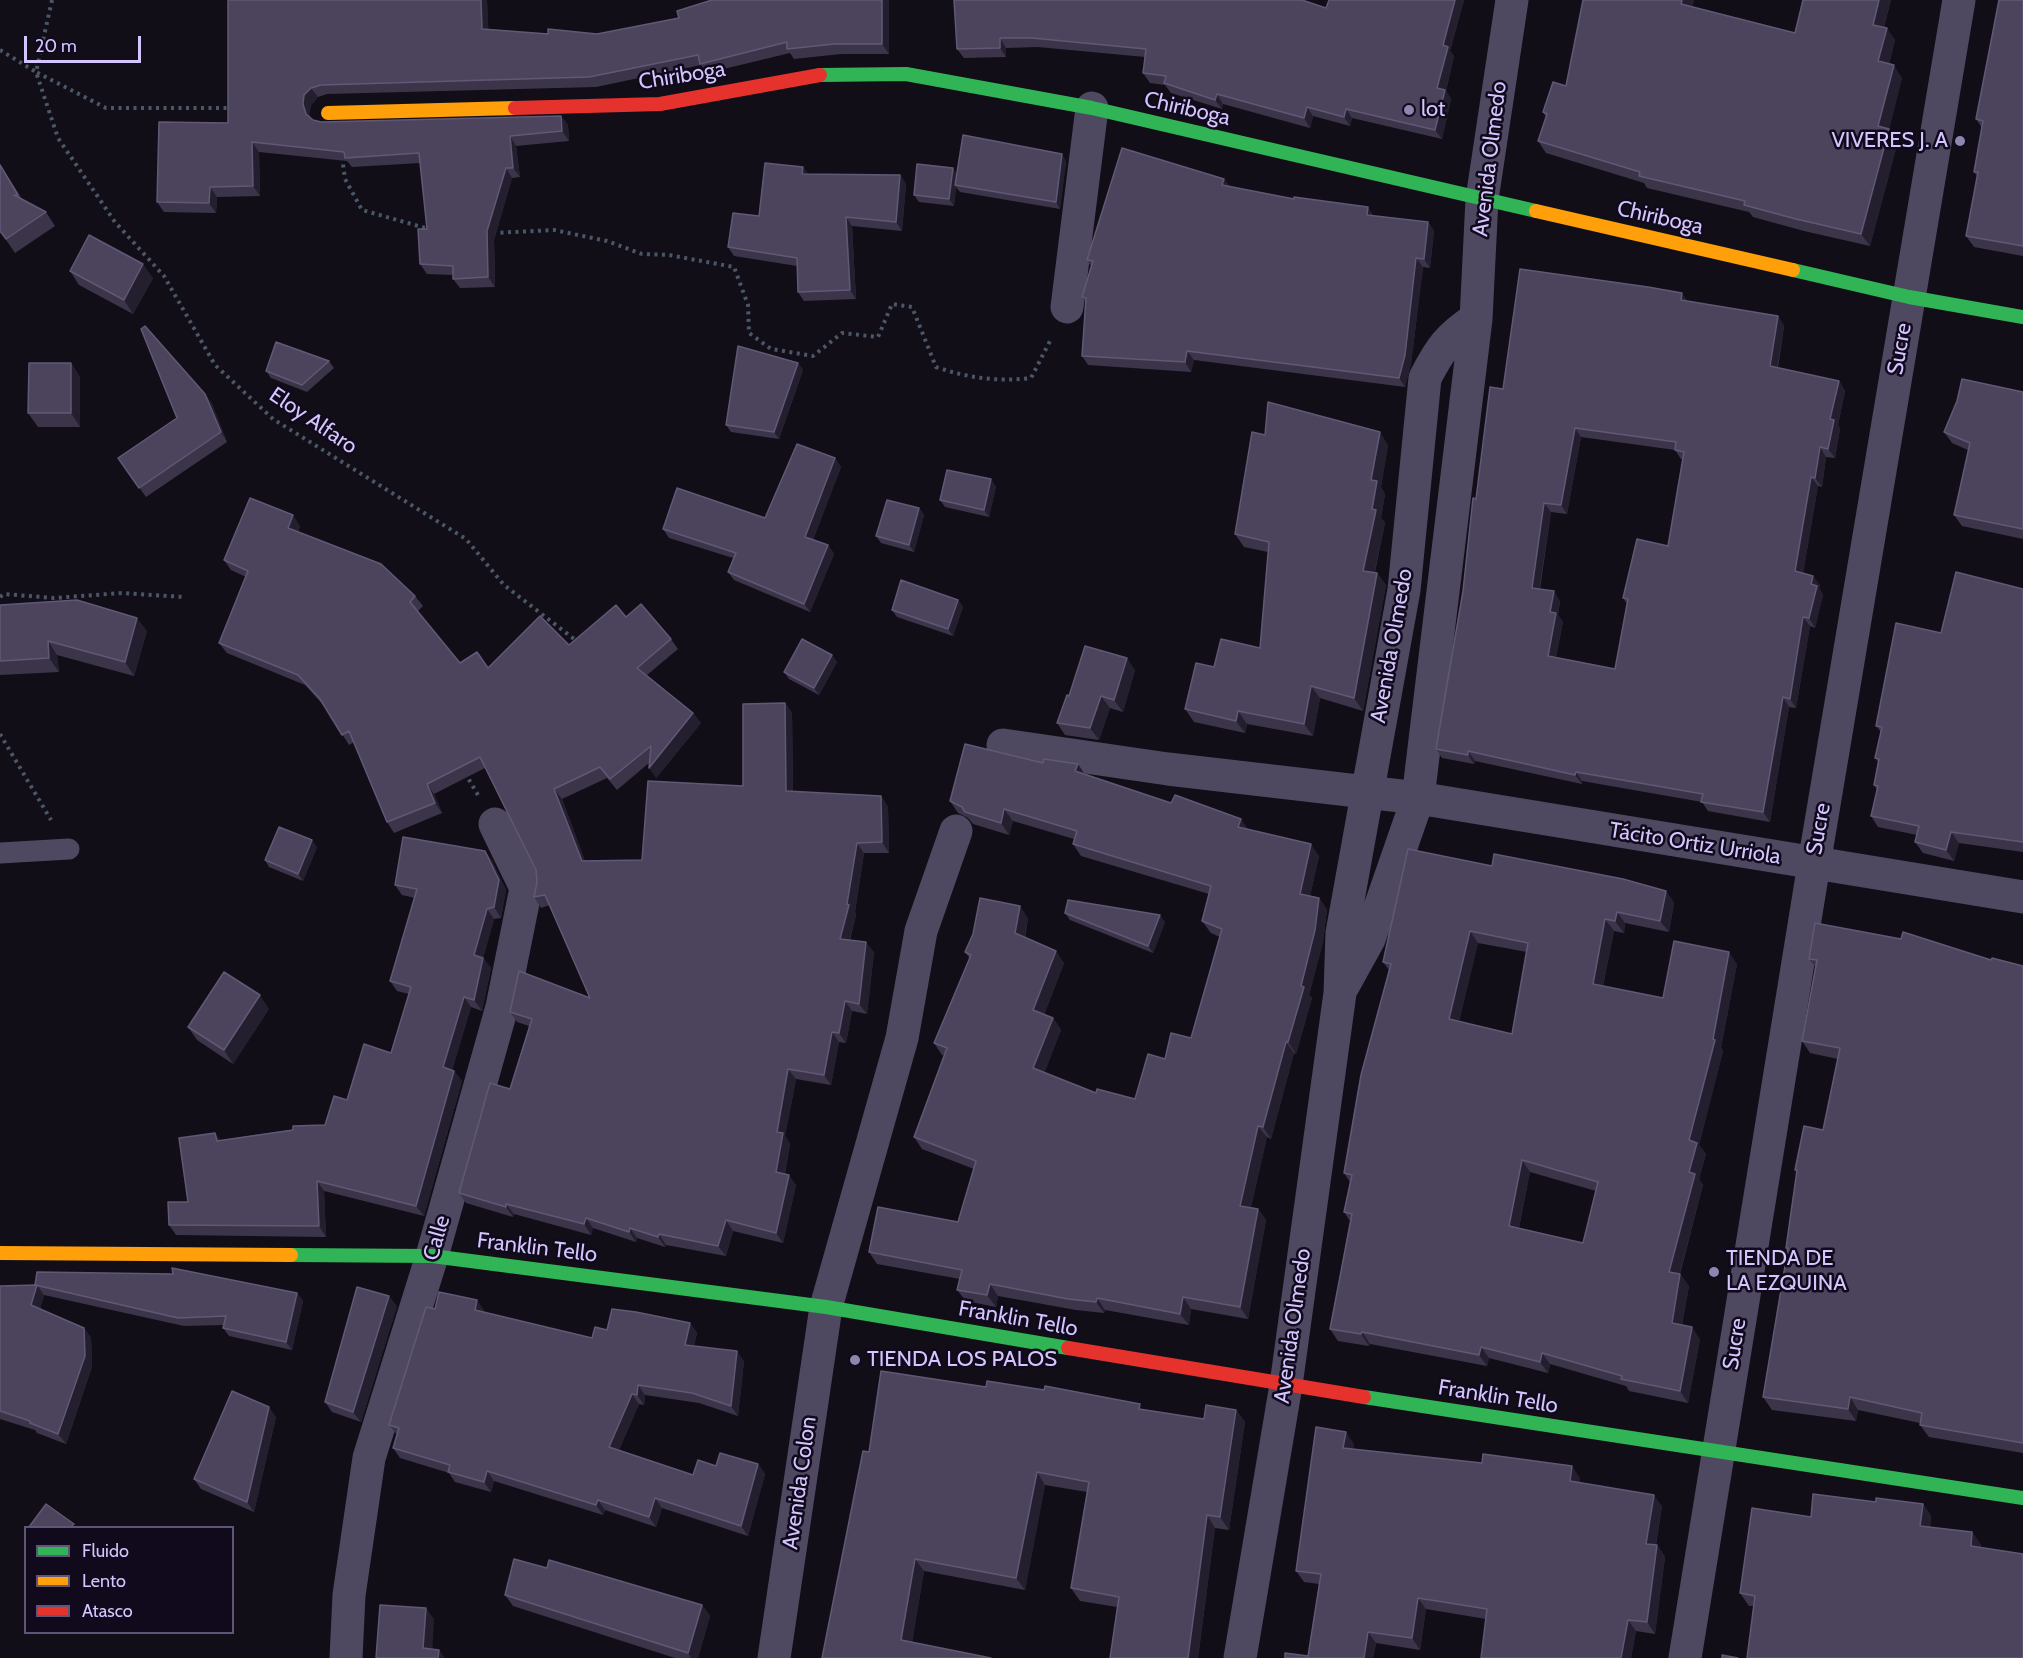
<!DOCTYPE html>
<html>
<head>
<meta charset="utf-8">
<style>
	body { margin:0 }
	#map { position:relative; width:2023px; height:1658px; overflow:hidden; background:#110e18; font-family:Cabin,sans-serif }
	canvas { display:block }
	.legend { position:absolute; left:24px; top:1526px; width:210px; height:108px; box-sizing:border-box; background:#100a1c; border:2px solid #5f5577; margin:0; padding:8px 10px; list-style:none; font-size:18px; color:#d5c5ff }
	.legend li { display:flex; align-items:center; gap:12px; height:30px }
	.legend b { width:30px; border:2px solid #5f5577 }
	.scale { position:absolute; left:24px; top:36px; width:117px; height:27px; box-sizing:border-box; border:3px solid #d5c5ff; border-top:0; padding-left:8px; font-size:18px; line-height:21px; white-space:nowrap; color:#d5c5ff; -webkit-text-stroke:4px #100a1c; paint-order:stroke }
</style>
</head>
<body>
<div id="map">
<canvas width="2023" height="1658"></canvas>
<ul class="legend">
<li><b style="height:8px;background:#30b455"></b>Fluido</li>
<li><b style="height:8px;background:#ff9f0a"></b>Lento</li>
<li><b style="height:8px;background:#e5322d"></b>Atasco</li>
</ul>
<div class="scale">20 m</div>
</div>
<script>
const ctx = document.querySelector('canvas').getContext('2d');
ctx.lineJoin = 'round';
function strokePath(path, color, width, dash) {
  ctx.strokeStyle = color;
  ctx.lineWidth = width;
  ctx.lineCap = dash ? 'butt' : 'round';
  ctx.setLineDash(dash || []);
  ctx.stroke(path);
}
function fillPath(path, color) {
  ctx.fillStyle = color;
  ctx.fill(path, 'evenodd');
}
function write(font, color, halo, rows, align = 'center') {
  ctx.font = font + ' Cabin,sans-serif';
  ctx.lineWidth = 5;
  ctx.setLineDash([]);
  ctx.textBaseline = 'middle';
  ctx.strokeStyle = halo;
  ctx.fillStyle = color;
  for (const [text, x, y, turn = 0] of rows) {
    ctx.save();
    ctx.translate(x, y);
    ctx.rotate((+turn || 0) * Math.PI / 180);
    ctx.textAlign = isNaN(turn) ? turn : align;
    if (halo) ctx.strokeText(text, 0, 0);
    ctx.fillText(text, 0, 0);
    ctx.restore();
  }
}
strokePath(new Path2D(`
	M52,0L36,72L106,108H232
	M0,50L36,72L58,138L115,222L164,276L215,365L273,419L466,539L504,585L578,642
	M342,157L345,179L362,210L429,229
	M493,233L554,230L607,241L642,254L669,255L734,267L748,305L749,333L771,349L813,356L842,333L878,337L892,304L912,307L936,367C968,378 998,382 1031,378L1051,339
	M0,597L4,594L54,598L122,593L184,597
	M0,734L51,820
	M465,773L478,795`), '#4b5667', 4, [3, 4.5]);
strokePath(new Path2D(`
	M0,853L69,849`), '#4e4961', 21);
strokePath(new Path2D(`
	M1067,307L1092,108
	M1003,745L1168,769L1418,798L2023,897
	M1343,986L1369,939L1418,798L1476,319
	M346,1658L349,1595L369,1458L432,1256L502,1007L526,888L495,824
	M774,1658L826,1307L902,1038L921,931L956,831
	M1240,1658L1286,1385L1340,993L1342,933L1404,590L1425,378C1440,349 1448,337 1476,319L1482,199L1512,0
	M1685,1658L1814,864L1959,0`), '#4e4961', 33);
strokePath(new Path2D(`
	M820,75L906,74L1092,108L1536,211
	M1793,270L1909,297L2023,317
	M291,1255L432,1256L826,1307L1068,1348
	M1364,1397L2023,1498`), '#30b455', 14);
strokePath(new Path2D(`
	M328,113L515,108
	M1536,211L1793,270
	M0,1253L291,1255`), '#ff9f0a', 14);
strokePath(new Path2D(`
	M515,108L660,104L820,75
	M1068,1348L1364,1397`), '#e5322d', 14);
fillPath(new Path2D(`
	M487,0L488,29L548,34H597L889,0V54H841L794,59L790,53L707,73L701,65L596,87L327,94L318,97L311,105L309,114L311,118L313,120L321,122L561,116L568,125L569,141L516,146L520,177L512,178L494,240L495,287L460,288L453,279V275L427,274L420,264L427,229L420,163L352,167L347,161L259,152L260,196L217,197L216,213L164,212L157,202L228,123Z
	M954,0L1326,8L1329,0H1464L1450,51L1454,56L1446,91L1451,99L1442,139L1352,118L1350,126L1313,116L1310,128L1223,104L1222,109L1171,93L1165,85L1150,83L1143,73L1145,57L1038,47L1006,48V57L964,58L957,49Z
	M1694,0L1692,7L1795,33L1803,0H1891L1884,27L1895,40L1889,64L1902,78L1889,129L1898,141L1870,246L1804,231L1753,217L1749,212L1647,188L1644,183L1546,153L1538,141L1546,117L1543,112L1566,86Z
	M2023,0V256L1974,247L1966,236L1977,176L1974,172L1982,128L1976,119Z
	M1066,161L1060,209L960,192L956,187L954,206L919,202L914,195L957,173Z
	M0,164L22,199L46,212L55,226L15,253L0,231Z
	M803,167L808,174L900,175L906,184L902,231L852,226L856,299L804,301L798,292L797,266L734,256L728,247L759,216Z
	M1224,179L1230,187L1374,216L1428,222L1434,231L1430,268L1423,267L1411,364L1405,387L1194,360L1191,372L1088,365L1082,356L1086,303L1082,297L1091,266L1087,260Z
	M70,271L153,278L133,314L79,285Z
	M1688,301L1778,316L1784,326L1778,368L1839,381L1845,391L1838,425L1840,429L1835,458L1826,457L1822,487L1818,486L1803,573L1820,585L1819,588L1823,595L1815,628L1810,626L1796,708L1789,707L1770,822L1708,811L1702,802L1582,781V784L1475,761L1474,764L1442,758L1436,749L1463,591L1476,499L1503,389ZM1581,437L1675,450L1681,459H1683L1668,546L1623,598L1627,604L1615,669L1556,657L1563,622L1558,615L1560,601L1540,589L1551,512L1567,514Z
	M329,361L334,368L307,392L271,378L266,371Z
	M71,363L80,377V427H38L28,413Z
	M798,363L803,370L779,439L731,432L726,425Z
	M2023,392V539L1962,526L1954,515L1968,450L1952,443L1944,432L1957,401Z
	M205,394L212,404L227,442L146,497L118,458L177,418Z
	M1265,435L1388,445L1381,487L1385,494L1381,518L1385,523L1375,572L1377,573L1386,585L1363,711L1320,698L1313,736L1247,724L1245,733L1194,722L1185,709L1214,667L1260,648L1268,552L1244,547L1235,534Z
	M835,458L841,467L813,540L828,545L834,554L810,612L734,580L728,572L733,558L669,538L663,529L765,518Z
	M996,486L989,517L945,507L940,500Z
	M919,508L924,515L914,552L881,543L876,536Z
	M300,526L298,532L415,596L423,606L418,611L460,663L488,668L569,645L626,617L671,639L678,649L647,675L693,713L701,723L656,778L649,763L617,790L607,778L562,799L585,861L642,860L743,786L785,703L792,713L793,792L881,796L888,807L889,853H864L855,912L856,915L850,940L874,952L867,1014L852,1011L846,1043L839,1042L831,1085L796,1079L785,1136L790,1144L785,1174L796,1185L783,1243L733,1231L726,1256L666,1245L665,1247L637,1238L636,1242L593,1228L591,1235L514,1214L513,1217L466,1203L459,1193L510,1089L529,1026L517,1022L510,1012L590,998L550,905L541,908L534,897L537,882L536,870L485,768L434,794L442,813L394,833L387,822L354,742L349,745L325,707L305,685L227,653L219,643L246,577L231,570L224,560Z
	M2023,589V852L1959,843L1954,861L1923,853L1915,842L1917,835L1878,827L1871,816L1877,790L1874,785L1878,762L1875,758L1881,732L1876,726L1941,633Z
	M958,600L963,607L953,636L897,617L892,610Z
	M0,605L147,631L134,676L57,655L59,672L0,675Z
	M832,655L837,662L819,695L789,679L784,672Z
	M1135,670L1123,712L1110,708L1099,740L1065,735L1057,723L1069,696Z
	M1085,774L1171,803L1241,819L1248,830L1319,856L1310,896L1319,898L1327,910L1323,942L1309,995L1312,998L1296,1054L1294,1053L1271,1139L1267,1137L1251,1207L1258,1209L1266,1220L1248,1319L1191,1309L1189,1325L1105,1310L1104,1313L1076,1310L998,1296L996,1307L966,1301L957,1290L960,1279L877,1264L869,1252L958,1222L974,1169L922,1149L914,1137L944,1055H942L934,1043L970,959L965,952L1028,918L1025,938L1064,963L1044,1015L1053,1018L1061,1030L1044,1073L1096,1093L1135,1099L1165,1059L1191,1038L1220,937L1211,933L1202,921L1209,894L1081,856L1073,844L1074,839L1013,821L1009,835L973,824L968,818L958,813L950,801Z
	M317,847L303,881L269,867L265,860Z
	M485,851L492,861L506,890L501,918L494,919L483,958L491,968L482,1011L471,1007L452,1070L454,1071L462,1081L424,1216L324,1191L326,1237L176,1235L169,1225L188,1202L221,1140L325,1125L347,1100L391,1053L409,994L397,991L390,981L415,898L402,895L395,885Z
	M1492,866L1666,891L1674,903L1669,932L1625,923L1624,933L1614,931L1603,986L1663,998L1737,964L1721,1048L1723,1051L1699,1145L1706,1154L1699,1179L1703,1185L1680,1274L1689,1286L1682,1325L1700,1339L1688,1403L1629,1391L1626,1386L1550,1364L1548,1373L1489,1358L1487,1366L1370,1344L1369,1346L1338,1341L1330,1329L1350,1221L1344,1212L1350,1182L1344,1173L1389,970L1383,962ZM1478,943L1527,952L1512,1034L1459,1021ZM1530,1172L1596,1191L1583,1243L1519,1228Z
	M1065,913L1165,922L1153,953L1070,920Z
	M1809,959L1991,960L2023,966V1453L1929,1437L1920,1425V1423L1858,1410L1856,1421L1772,1410L1763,1397L1787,1251L1786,1248L1797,1172L1795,1170L1823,1130L1838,1059L1810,1053L1802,1041L1816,968Z
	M269,1009L233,1064L197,1040L188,1027Z
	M35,1285L297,1293L303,1301L292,1350L229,1336L223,1328L224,1325L184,1326L44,1295L40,1309L84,1328L91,1338L92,1367L66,1444L37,1433L35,1430L0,1419V1286Z
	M397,1306L361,1422L332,1412L325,1402Z
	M435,1309L484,1310L483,1312L592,1338L607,1330L690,1323L697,1333L694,1346L744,1361L738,1416L699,1403L645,1395L644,1405L639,1404L619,1450L693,1475L716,1466L758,1464L765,1474L748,1536L662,1508L656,1527L605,1510L603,1515L494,1481L491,1492L455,1482L449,1473L400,1458L393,1448L397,1435L389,1425Z
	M986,1387L1204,1419L1236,1410L1245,1422L1229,1530L1215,1528L1198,1658H1110L1117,1607L1080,1601L1071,1588L1087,1492L1045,1485L1025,1590L924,1571L912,1642L822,1658L869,1452Z
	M276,1417L254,1512L201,1489L194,1479Z
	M1354,1444L1353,1449L1580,1478L1579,1483L1662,1506L1656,1545H1657L1665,1557L1655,1634L1636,1631L1631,1658H1481L1486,1619L1426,1609L1420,1650L1376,1643L1373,1658H1285L1308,1656L1319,1584L1304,1582L1296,1571Z
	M1876,1502L1923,1504L1931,1516L1930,1527L1972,1532L1981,1545L1980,1548L1754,1606H1749L1740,1593L1811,1517Z
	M547,1568L702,1605L710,1616L698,1658H675L513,1606L505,1595Z`), '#3c354a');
fillPath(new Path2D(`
	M481,0H487L489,39L482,29Z
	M882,0H889V54L882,44Z
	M1455,0H1464L1450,51L1454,56L1446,91L1451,99L1442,139L1435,130L1437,88L1443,45Z
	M1682,0H1694L1690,16L1681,4Z
	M1879,0H1891L1881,37L1873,25Z
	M1887,28L1895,40L1887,74L1878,61Z
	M1000,38L1006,48V57L1000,48Z
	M1894,65L1902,78L1887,138L1878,126Z
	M311,88L318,97L311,105L309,114L312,123L306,114L303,104L304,95Z
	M1217,94L1223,104L1222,109L1215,100Z
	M1307,107L1313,116L1310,128L1304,118Z
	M1346,109L1352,118L1350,126L1344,117Z
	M561,116L568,125L569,141L562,131Z
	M1889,129L1898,141L1870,246L1861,234Z
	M510,136L516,146L520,177L513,168Z
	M252,142L259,152L260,196L253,186Z
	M1062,154L1066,161L1060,209L1056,202Z
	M803,167L809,175L802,174Z
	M506,168L512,178L494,240L495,287L488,277L487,231Z
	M953,168L958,175L955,185L956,187L954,206L949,199Z
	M900,175L906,184L902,231L896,222Z
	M1224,179L1231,188L1222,185Z
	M210,187L217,197L216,213L209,203Z
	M1368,207L1374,216L1367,215Z
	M846,217L852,226L856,299L850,290Z
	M1428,222L1434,231L1430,268L1424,259Z
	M1416,258L1423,267L1411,364L1405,387L1399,378Z
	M143,264L153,278L133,314L124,300Z
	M1682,293L1689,303L1681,300Z
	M1778,316L1784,326L1776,375L1770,366Z
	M1187,351L1194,360L1191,372L1185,362Z
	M71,363L80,377V427L71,413Z
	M798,363L803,370L779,439L774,432Z
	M1839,381L1845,391L1838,425L1840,429L1835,458L1828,449L1830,419Z
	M205,394L212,404L227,442L221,432Z
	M1575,428L1581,437L1567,514L1561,505Z
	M1380,432L1388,445L1381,487L1385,494L1381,518L1385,523L1372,584L1363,571L1372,509L1371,480Z
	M1820,447L1826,457L1822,487L1815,478Z
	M835,458L841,467L811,545L805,537Z
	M1811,477L1818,486L1802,580L1795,571Z
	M991,479L996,486L989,517L984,510Z
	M1544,503L1551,512L1538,597L1532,588Z
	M919,508L924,515L914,552L909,545Z
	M293,515L300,526L295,539L288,528Z
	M828,545L834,554L810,612L804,604Z
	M1377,573L1386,585L1363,711L1354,698Z
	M1813,576L1820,585L1819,588L1823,595L1815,628L1809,618L1811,584Z
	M1554,591L1560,601L1558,615L1563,622L1554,665L1548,656L1550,612Z
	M958,600L963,607L953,636L948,629Z
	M1803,617L1810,626L1796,708L1790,699Z
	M137,618L147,631L134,676L125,662Z
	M48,641L57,655L59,672L49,658Z
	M832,655L837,662L819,695L814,688Z
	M1127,658L1135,670L1123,712L1114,700Z
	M1311,686L1320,698L1313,736L1304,724Z
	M1101,696L1110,708L1099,740L1090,728Z
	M1783,697L1789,707L1770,822L1763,812Z
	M785,703L792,713L793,801L786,791Z
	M1238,711L1247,724L1245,733L1236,721Z
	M693,713L701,723L656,778L649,768Z
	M1468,751L1475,761L1474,764L1468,755Z
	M1078,764L1086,776L1075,771Z
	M1576,772L1582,781V784L1575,775Z
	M427,784L434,794L442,813L435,803Z
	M554,789L562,799L589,872L582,861Z
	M881,796L888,807L889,853L882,842Z
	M1004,809L1013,821L1009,835L1001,823Z
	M1241,819L1249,831L1238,827Z
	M1951,832L1959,843L1954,861L1946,850Z
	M312,840L317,847L303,881L298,874Z
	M857,843L864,853L855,912L856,915L847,949L840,939L847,904Z
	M1311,844L1319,856L1308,905L1300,894Z
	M485,851L492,861L506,890L501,918L494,907Z
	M1666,891L1674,903L1669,932L1660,921Z
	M1319,898L1327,910L1323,942L1309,995L1312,998L1296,1054L1288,1042Z
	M1020,906L1028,918L1023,945L1015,933Z
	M487,909L494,919L481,965L474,955Z
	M1617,912L1625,923L1624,933L1615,921Z
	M1160,915L1165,922L1153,953L1148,946Z
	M1605,919L1614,931L1601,995L1593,984Z
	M1470,931L1478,943L1457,1031L1449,1019Z
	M866,942L874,952L867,1014L859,1004Z
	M1056,951L1064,963L1041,1022L1033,1010Z
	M1729,952L1737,964L1721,1048L1723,1051L1699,1145L1706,1154L1699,1179L1703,1185L1677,1283L1669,1272L1689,1172V1140L1713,1039Z
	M483,958L491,968L482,1011L474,1000Z
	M260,995L269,1009L233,1064L224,1050Z
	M464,997L471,1007L450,1078L443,1067Z
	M845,1001L852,1011L846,1043L839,1033Z
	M1053,1018L1061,1030L1042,1080L1033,1068Z
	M832,1032L839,1042L831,1085L824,1075Z
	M1286,1042L1294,1053L1271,1139L1263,1127Z
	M788,1069L796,1079L785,1136L790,1144L783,1183L776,1172L777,1132Z
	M454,1071L462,1081L424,1216L416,1206Z
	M1258,1126L1267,1137L1249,1217L1240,1206Z
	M215,1133L223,1143L217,1141Z
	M1522,1160L1530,1172L1517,1237L1509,1226Z
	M789,1175L796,1185L783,1243L776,1233Z
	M317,1181L324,1191L326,1237L319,1226Z
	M506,1204L514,1214L513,1217L506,1207Z
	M1258,1209L1266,1220L1248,1319L1240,1307Z
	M586,1218L593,1228L591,1235L584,1224Z
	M726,1220L733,1231L726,1256L718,1246Z
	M630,1228L637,1238L636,1242L629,1232Z
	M659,1234L666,1245L665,1247L658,1237Z
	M1680,1274L1689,1286L1680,1335L1672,1323Z
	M990,1284L998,1296L996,1307L987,1295Z
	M37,1285L44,1295L38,1316L31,1305Z
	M297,1293L303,1301L292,1350L286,1342Z
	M389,1296L397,1306L361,1422L353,1412Z
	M1183,1297L1191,1309L1189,1325L1180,1314Z
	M1097,1298L1105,1310L1104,1313L1096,1302Z
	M477,1300L484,1310L482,1320L475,1310Z
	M690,1323L697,1333L692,1355L685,1345Z
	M1692,1327L1700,1339L1688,1403L1680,1391Z
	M84,1328L91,1338L92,1367L66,1444L58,1434Z
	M1362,1332L1370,1344L1369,1346L1361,1334Z
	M1481,1347L1489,1358L1487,1366L1479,1355Z
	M737,1351L744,1361L738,1416L731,1406Z
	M1542,1353L1550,1364L1548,1373L1540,1362Z
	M638,1385L645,1395L644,1405L637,1395Z
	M632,1394L639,1404L616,1457L609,1447Z
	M1850,1397L1858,1410L1856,1421L1848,1409Z
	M269,1407L276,1417L254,1512L247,1502Z
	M1236,1410L1245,1422L1229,1530L1220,1517Z
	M1346,1432L1354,1444L1351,1459L1343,1448Z
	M758,1464L765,1474L748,1536L741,1526Z
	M1572,1466L1580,1478L1578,1493L1570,1481Z
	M487,1471L494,1481L491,1492L484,1482Z
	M1037,1472L1045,1485L1025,1590L1016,1578Z
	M1654,1495L1662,1506L1654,1555L1646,1544Z
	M655,1498L662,1508L656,1527L649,1517Z
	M598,1500L605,1510L603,1515L596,1505Z
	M1923,1504L1931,1516L1928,1538L1920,1526Z
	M1207,1515L1215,1528L1198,1658H1188Z
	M1972,1532L1981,1545L1979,1558L1971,1546Z
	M1657,1545L1665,1557L1655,1634L1647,1622Z
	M915,1559L924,1571L910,1653L901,1640Z
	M1418,1598L1426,1609L1420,1650L1412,1638Z
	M702,1605L710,1616L698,1658H691L688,1653Z
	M426,1608L434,1619L432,1658L423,1648Z
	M1628,1620L1636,1631L1631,1658H1621Z
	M1368,1632L1376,1643L1373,1658H1364Z
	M439,1650L445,1658H438Z`), '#241f2e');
const building = new Path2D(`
	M228,0H481L482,29L548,34V29L597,34L679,18L677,11L712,0H882V44H834L787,49V42L700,64L698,55L589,77L321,85L311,88L304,95L303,104L306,114L313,120L321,122L561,116L562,131L510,136L513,168H506L487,231L488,277L453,279V266L420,264L418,229H427L419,153L345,158L344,152L252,142L253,186L210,187L209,203L157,202L159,122L228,123Z
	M954,0H1302L1326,8L1329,0H1455L1443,45L1448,47L1437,88L1445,90L1435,130L1346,109L1344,117L1307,107L1304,118L1217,94L1215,100L1164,83L1166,76L1143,73L1146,49L1032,38H1000V48L957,49Z
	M1583,0H1682L1681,4L1795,33L1803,0H1879L1873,25L1887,28L1878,61L1894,65L1878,126L1889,129L1861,234L1796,219L1744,205L1745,201L1639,176L1640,172L1538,141L1547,114L1543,112L1553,82L1566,86Z
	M1999,0H2023V246L1966,236L1978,172H1974L1983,121L1976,119Z
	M963,135L1062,154L1056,202L955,185Z
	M1122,148L1224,179L1222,185L1294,199V197L1368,207L1367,215L1428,222L1424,259L1416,258L1405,355L1399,378L1187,351L1185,362L1082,356L1086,298L1082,297L1093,261L1087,260Z
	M765,163L803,167L802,174L900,175L896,222L846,217L850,290L798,292L797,258L728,247L733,213L759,216Z
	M917,164L953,168L949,199L914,195Z
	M0,165L18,195H14L46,212L6,239L0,231Z
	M89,235L143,264L124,300L70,271Z
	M1520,269L1648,287L1682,293L1681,300L1778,316L1770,366L1839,381L1830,419L1834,420L1828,449L1820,447L1815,478L1811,477L1795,571L1813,576L1811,584L1817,586L1809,618L1803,617L1790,699L1783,697L1763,812L1701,802L1703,794L1576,772L1575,775L1468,751V755L1436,749L1463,591L1473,498L1476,499L1490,387L1503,389ZM1575,428L1676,442L1675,450L1684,452L1668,546L1637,539L1623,598L1628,599L1615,669L1548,656L1556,613L1550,612L1554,591L1532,588L1544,503L1561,505Z
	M145,326L205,394L221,432L139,488L118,458L177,418L141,329Z
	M276,342L329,361L302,385L266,371Z
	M738,346L798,363L774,432L726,425Z
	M29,363H71V413H28Z
	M1962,379L2023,392V529L1954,515L1970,443L1944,432L1957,401Z
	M1268,402L1380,432L1371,480L1377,481L1372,509L1376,510L1363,571L1377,573L1354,698L1311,686L1304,724L1238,711L1236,721L1185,709L1196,663L1214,667L1221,639L1260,648L1269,542L1235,534L1252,432L1265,435Z
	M797,444L835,458L805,537L828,545L804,604L728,572L736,553L663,529L677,488L765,518Z
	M947,470L991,479L984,510L940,500Z
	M250,498L293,515L288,528L381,564L415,596L410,602L460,663L477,652L488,668L540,616L569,645L616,605L626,617L641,604L671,639L637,668L693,713L649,768L651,746L610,779L600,767L554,789L582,861L642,860L648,781L743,786V704L785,703L786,791L881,796L882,842L857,843L847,904L849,905L840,939L866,942L859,1004L845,1001L839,1033L832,1032L824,1075L788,1069L777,1132L783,1133L776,1172L789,1175L776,1233L726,1220L718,1246L659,1234L658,1237L630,1228L629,1232L586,1218L584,1224L506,1204V1207L459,1193L490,1083L510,1089L532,1019L510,1012L519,971L590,998L545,895L534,897L537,882L536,870L480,757L427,784L435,803L387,822L349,731L342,735L320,699L298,675L219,643L248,571L224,560Z
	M887,500L919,508L909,545L876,536Z
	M1956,572L2023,589V842L1951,832L1946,850L1915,842L1919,826L1871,816L1878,786L1874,785L1879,759L1875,758L1882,727L1876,726L1896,623L1941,633Z
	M901,580L958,600L948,629L892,610Z
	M77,600L137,618L125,662L48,641L49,658L0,661V605Z
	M802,639L832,655L814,688L784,672Z
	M1085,646L1127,658L1114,700L1101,696L1090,728L1057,723L1067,695L1069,696Z
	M965,744L1043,763L1044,759L1078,764L1075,771L1171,803L1175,795L1241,819L1238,827L1311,844L1300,894L1319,898L1315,930L1301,986L1304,987L1288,1042H1286L1263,1127L1258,1126L1240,1206L1258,1209L1240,1307L1183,1297L1180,1314L1097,1298L1096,1302L1068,1299L990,1284L987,1295L957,1290L962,1270L869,1252L878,1207L958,1222L976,1161L914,1137L947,1048L934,1043L971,955L965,952L973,934L980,898L1020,906L1015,933L1056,951L1033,1010L1053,1018L1033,1068L1096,1093L1097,1089L1135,1099L1148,1054L1165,1059L1171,1033L1191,1038L1222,929L1202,921L1211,886L1073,844L1077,831L1004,809L1001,823L965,812L962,807L950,801Z
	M279,827L312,840L298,874L265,860Z
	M403,837L485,851L499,880L494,907L487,909L474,955L483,958L474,1000L464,997L443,1067L454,1071L416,1206L317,1181L319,1226L169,1225L168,1202H188L179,1138L215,1133L217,1141L293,1130V1126L325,1125L334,1096L347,1100L364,1044L391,1053L411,987L390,981L417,889L395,885Z
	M1408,849L1492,866L1494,854L1623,879L1666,891L1660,921L1617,912L1615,921L1605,919L1593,984L1663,998L1674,941L1729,952L1713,1039L1715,1040L1689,1140L1697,1143L1689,1172L1695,1174L1669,1272L1680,1274L1672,1323L1692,1327L1680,1391L1621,1379L1622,1376L1542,1353L1540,1362L1481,1347L1479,1355L1362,1332L1361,1334L1330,1329L1352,1214L1344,1212L1352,1175L1344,1173L1361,1075L1391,964L1383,962ZM1470,931L1528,943L1512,1034L1449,1019ZM1522,1160L1598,1182L1583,1243L1509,1226Z
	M1068,900L1160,915L1148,946L1065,913Z
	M1815,923L1901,939L1903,932L1991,960L1992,958L2023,966V1443L1920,1425L1922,1413L1850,1397L1848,1409L1763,1397L1788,1248H1786L1797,1170H1795L1804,1126L1823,1130L1840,1048L1802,1041L1817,960L1809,959Z
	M224,972L260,995L224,1050L188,1027Z
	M172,1268L297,1293L286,1342L223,1328L226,1316L178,1318L35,1285L37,1272L173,1274Z
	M37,1285L31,1305L84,1328L85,1356L58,1434L30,1423V1421L0,1411V1286Z
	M357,1287L389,1296L353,1412L325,1402Z
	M439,1292L477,1300L475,1310L592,1338L595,1327L607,1330L612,1309L636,1312L690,1323L685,1345L737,1351L731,1406L692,1393L638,1385L637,1395L632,1394L609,1447L693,1475L698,1460L716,1466L720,1453L758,1464L741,1526L655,1498L649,1517L598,1500L596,1505L487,1471L484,1482L448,1472L450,1465L393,1448L399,1428L389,1425L426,1307L435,1309Z
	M881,1371L986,1387L987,1381L1044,1390L1045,1386L1140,1404L1139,1409L1204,1419L1206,1405L1236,1410L1220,1517L1207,1515L1188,1658H1110L1119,1597L1071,1588L1089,1482L1037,1472L1016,1578L915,1559L901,1640L991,1658H822L863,1451L869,1452Z
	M232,1391L269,1407L247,1502L194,1479Z
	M1316,1427L1346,1432L1343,1448L1482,1463L1483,1454L1572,1466L1570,1481L1654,1495L1646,1544L1657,1545L1647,1622L1628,1620L1621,1658H1481L1487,1609L1418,1598L1412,1638L1368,1632L1364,1658H1285V1653L1308,1656L1321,1574L1296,1571Z
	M1813,1494L1876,1502V1498L1923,1504L1920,1526L1972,1532L1971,1546L2023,1554V1658H1747L1755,1596L1740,1593L1752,1508L1811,1517Z
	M46,1504L74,1524L71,1527H29Z
	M514,1559L547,1568L549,1560L702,1605L688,1653L505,1595Z
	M380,1605L426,1608L423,1648L439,1650L438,1658H376Z
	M1722,1655L1738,1658H1722Z`);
fillPath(building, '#4c445d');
strokePath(building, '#625876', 1.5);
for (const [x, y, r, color] of [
	[1409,110,6,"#9085ae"],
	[1960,141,6,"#9085ae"],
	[1714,1272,6,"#9085ae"],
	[855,1360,6,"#9085ae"]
]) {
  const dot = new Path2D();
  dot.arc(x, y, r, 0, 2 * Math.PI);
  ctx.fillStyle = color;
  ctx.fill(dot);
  strokePath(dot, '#100a1c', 2);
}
write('22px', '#d5c5ff', '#100a1c', [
	["Chiriboga",682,76,-9],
	["Chiriboga",1187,109,13],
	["Avenida Olmedo",1490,159,-83],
	["Chiriboga",1660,218,13],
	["Sucre",1900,349,-80],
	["Eloy Alfaro",313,421,34],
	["Avenida Olmedo",1392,646,-80],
	["Sucre",1819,829,-80],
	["Tácito Ortiz Urriola",1695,844,9],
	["Calle",437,1238,-74],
	["Franklin Tello",537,1248,7],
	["Franklin Tello",1018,1319,10],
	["Avenida Olmedo",1293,1326,-82],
	["Sucre",1735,1344,-81],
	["Franklin Tello",1498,1397,9],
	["Avenida Colon",800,1483,-82]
]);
write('22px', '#d5c5ff', '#100a1c', [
	["lot",1421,110],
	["VIVERES J. A",1948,141,"right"],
	["TIENDA DE",1726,1259],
	["LA EZQUINA",1726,1284],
	["TIENDA LOS PALOS",867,1360]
], 'left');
</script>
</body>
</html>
